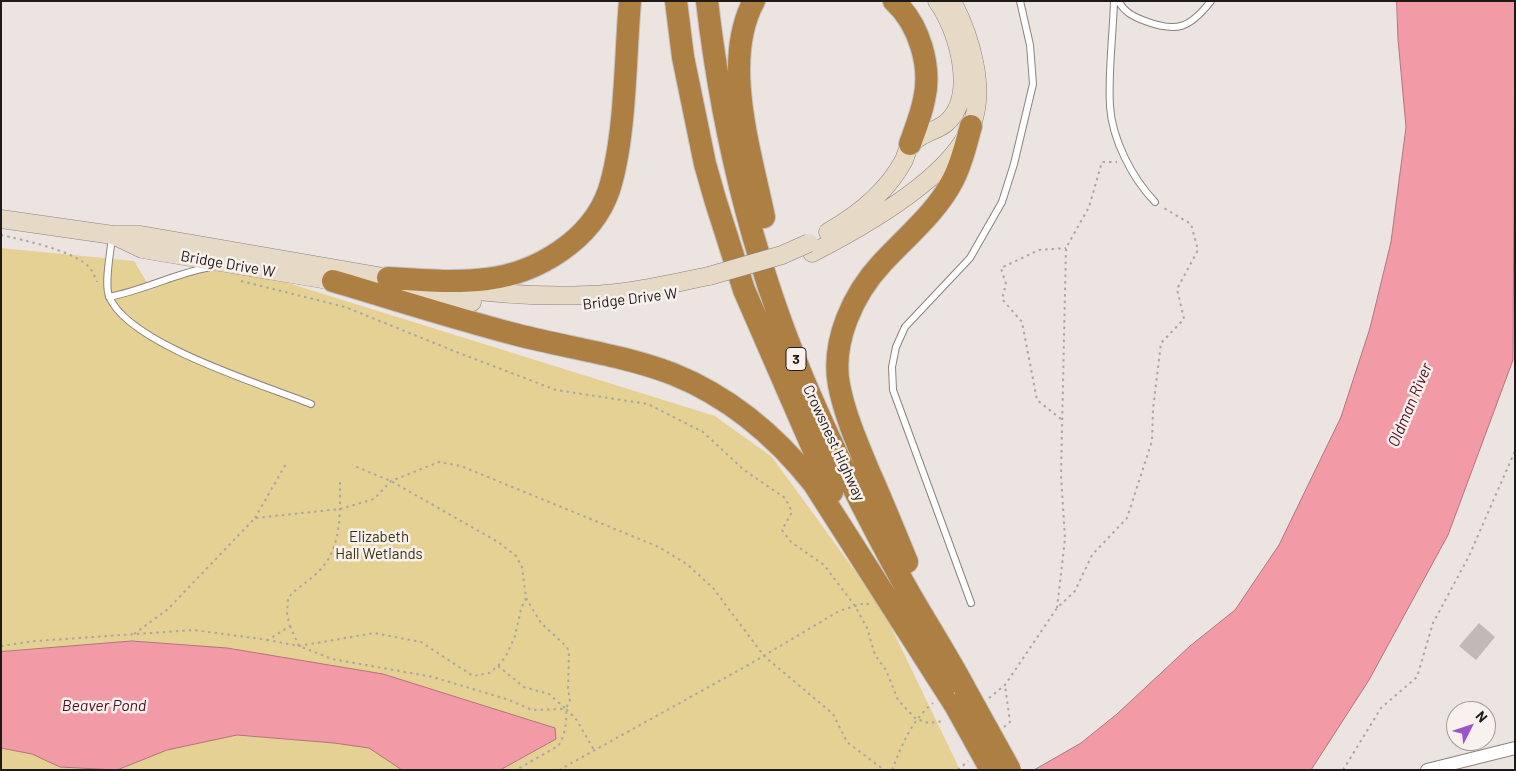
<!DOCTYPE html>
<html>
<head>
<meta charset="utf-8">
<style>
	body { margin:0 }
	#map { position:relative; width:1516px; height:771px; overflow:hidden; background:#ece4e0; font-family:Barlow,sans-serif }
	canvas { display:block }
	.frame { position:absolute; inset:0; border:2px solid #1d1a18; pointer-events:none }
	.north { position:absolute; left:1446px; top:701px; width:50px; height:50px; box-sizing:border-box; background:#f9f1ed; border:1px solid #a19b98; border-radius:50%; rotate:49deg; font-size:14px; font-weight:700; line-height:20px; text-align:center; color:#1d1a18 }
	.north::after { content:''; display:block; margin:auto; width:18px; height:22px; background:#9c55c9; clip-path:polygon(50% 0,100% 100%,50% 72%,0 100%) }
</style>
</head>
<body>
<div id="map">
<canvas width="1516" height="771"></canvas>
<div class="frame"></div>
<div class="north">N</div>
</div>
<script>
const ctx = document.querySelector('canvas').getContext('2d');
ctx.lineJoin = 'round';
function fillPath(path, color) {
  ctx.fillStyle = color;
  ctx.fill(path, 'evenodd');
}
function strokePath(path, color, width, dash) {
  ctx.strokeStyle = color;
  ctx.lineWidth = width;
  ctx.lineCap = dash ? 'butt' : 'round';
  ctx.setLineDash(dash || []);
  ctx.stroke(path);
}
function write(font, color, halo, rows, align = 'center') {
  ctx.font = font + ' Barlow,sans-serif';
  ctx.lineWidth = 5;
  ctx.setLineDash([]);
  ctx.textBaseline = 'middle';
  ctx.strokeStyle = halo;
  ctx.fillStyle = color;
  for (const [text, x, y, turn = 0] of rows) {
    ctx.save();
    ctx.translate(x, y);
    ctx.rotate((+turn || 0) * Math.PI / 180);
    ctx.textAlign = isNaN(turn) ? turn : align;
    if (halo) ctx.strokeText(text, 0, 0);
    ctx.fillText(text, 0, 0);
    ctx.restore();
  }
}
fillPath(new Path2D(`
	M1,248L134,261L151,289L165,280L227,264L715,416L772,457L882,608L960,770H1Z`), '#e5d194');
const water = new Path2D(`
	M1397,1H1515L1513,360L1448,535L1369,680L1311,770H1034L1081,743L1117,714L1190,646L1235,610L1279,545L1341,417L1370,328L1391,242L1406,127L1398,39Z
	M132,641L227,648L383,674L555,728L556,739L500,770H402L369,748L334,743L237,735L167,750L117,770L60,767L32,754L1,748V652Z`);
fillPath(water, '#f29ba7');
strokePath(water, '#b2747c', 1);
fillPath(new Path2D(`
	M1479,623L1495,637L1476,660L1459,646Z`), '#c2b9b7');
const lane = new Path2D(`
	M1114,1C1113,36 1108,71 1110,106C1112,139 1132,178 1155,202
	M1118,1C1126,13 1132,16 1145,21C1177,33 1190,28 1211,1
	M112,236C111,251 104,282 109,296C127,344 264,385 311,404
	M109,297C145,290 176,273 211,267
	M971,603L893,390L892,367L896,347L905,327L970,258L1002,202L1014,164L1033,84L1030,45L1020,1`);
const street = new Path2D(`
	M1427,770L1515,748`);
const secondary = new Path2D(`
	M1,219L113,235H141L401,280
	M828,232C858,215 887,192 904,160C906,155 907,150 910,146C917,134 934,132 945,124C978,98 958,29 937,1
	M117,237L142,249L346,283
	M812,253C861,228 948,180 971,127C987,89 970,35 952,1
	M454,288C498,294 543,297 588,295C629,294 669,284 709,276
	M391,290L472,302`);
const highway = new Path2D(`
	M676,1L683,57L705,164L715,199L744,290L832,492
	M707,1C723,139 758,278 814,404C839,462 868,518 898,573C919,612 943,648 964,687
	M754,1C721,61 751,153 764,217
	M894,1C919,24 932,66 924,100C921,115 915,130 910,144
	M388,278C421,280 454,283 487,279C537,273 592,240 609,190C626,136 625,58 630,1
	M333,281C394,299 456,319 518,335C569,348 623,355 673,374C730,397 776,436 814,484L955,705
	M907,562C895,533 883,503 870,474C858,445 845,416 839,385C831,342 853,294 882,263C906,237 937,212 953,180C962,163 966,144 971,126`);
strokePath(lane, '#8a827e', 8);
strokePath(street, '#8a827e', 14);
strokePath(secondary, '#8a827e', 19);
strokePath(highway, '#c4c3c3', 24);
strokePath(new Path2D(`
	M1,235C23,240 76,251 90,268C93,272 95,277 97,282
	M241,281L345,307L459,353L556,390L648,404L703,432L744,470L785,498L792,512L782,530L791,542L824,565L855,606L867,628L875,655L886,670L898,700L916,719L929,723L945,721
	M1061,419L1037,400L1022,322L1002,299L1006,284L1001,268L1039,250L1066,248
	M340,482C340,512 342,547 320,570C310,581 297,587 288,598L287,615L290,626L268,640L299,646L374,633L421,642L473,676L489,673L498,666L506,656L515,636L521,609L526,598L522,567L516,556L498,542L391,481L352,465
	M255,518L287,462
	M526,598L541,623L567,647L569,652L568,688L570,701L566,708
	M1057,608L1065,539L1061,475L1066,248L1089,207L1102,162H1117
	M290,626L299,646L332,659L433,677L509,700L532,710L566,709L576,719L594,750
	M134,634L168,609L255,518L340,509L374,499L391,481L439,462L461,466L659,547L688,565L713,588L764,656L833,714L847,742L884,770
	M1,646L35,641L194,630L268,640
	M498,666L524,687L549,694L566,709C567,720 565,737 558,746L516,770
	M989,698L1005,685L1057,608L1075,591L1092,555L1127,518L1152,441L1153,409L1161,343L1184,319L1177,289L1198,250L1191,224L1162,207
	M1004,727L1010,722L1005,685
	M559,770L750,664L839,611L865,603L871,605
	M892,770C902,744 912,720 933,703
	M958,770L968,761
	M1343,770L1381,708L1417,677L1433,623L1469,556L1515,451`), '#aca6a2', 2, [2.5, 4]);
strokePath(lane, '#fff', 6);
strokePath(street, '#fff', 12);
strokePath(secondary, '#e6d9c6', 18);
strokePath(highway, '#ad7f42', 22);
const secondaryBridge = new Path2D(`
	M709,276L782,255L809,243`);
const highwayBridge = new Path2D(`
	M964,687L1010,770
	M955,705L991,770`);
strokePath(secondaryBridge, '#8a827e', 19, []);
strokePath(highwayBridge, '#c4c3c3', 24, []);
strokePath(secondaryBridge, '#e6d9c6', 18);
strokePath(highwayBridge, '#ad7f42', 22);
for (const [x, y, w] of [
	[796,359,20]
]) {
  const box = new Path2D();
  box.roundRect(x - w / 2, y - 11.5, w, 23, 4);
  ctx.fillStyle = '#f9f1ed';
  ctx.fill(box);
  strokePath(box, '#1d1a18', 1);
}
write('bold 14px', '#1d1a18', null, [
	["3",796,359]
]);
write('15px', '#1d1a18', '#f9f1ed', [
	["Bridge Drive W",228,264,10],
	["Bridge Drive W",630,299,-7],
	["Crowsnest Highway",834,443,65]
]);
write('15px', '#3d330f', '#f9f1ed', [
	["Elizabeth",379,537],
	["Hall Wetlands",379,554]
]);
write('italic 16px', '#55081f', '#f9f1ed', [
	["Oldman River",1410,405,-67],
	["Beaver Pond",104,706]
]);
</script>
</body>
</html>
